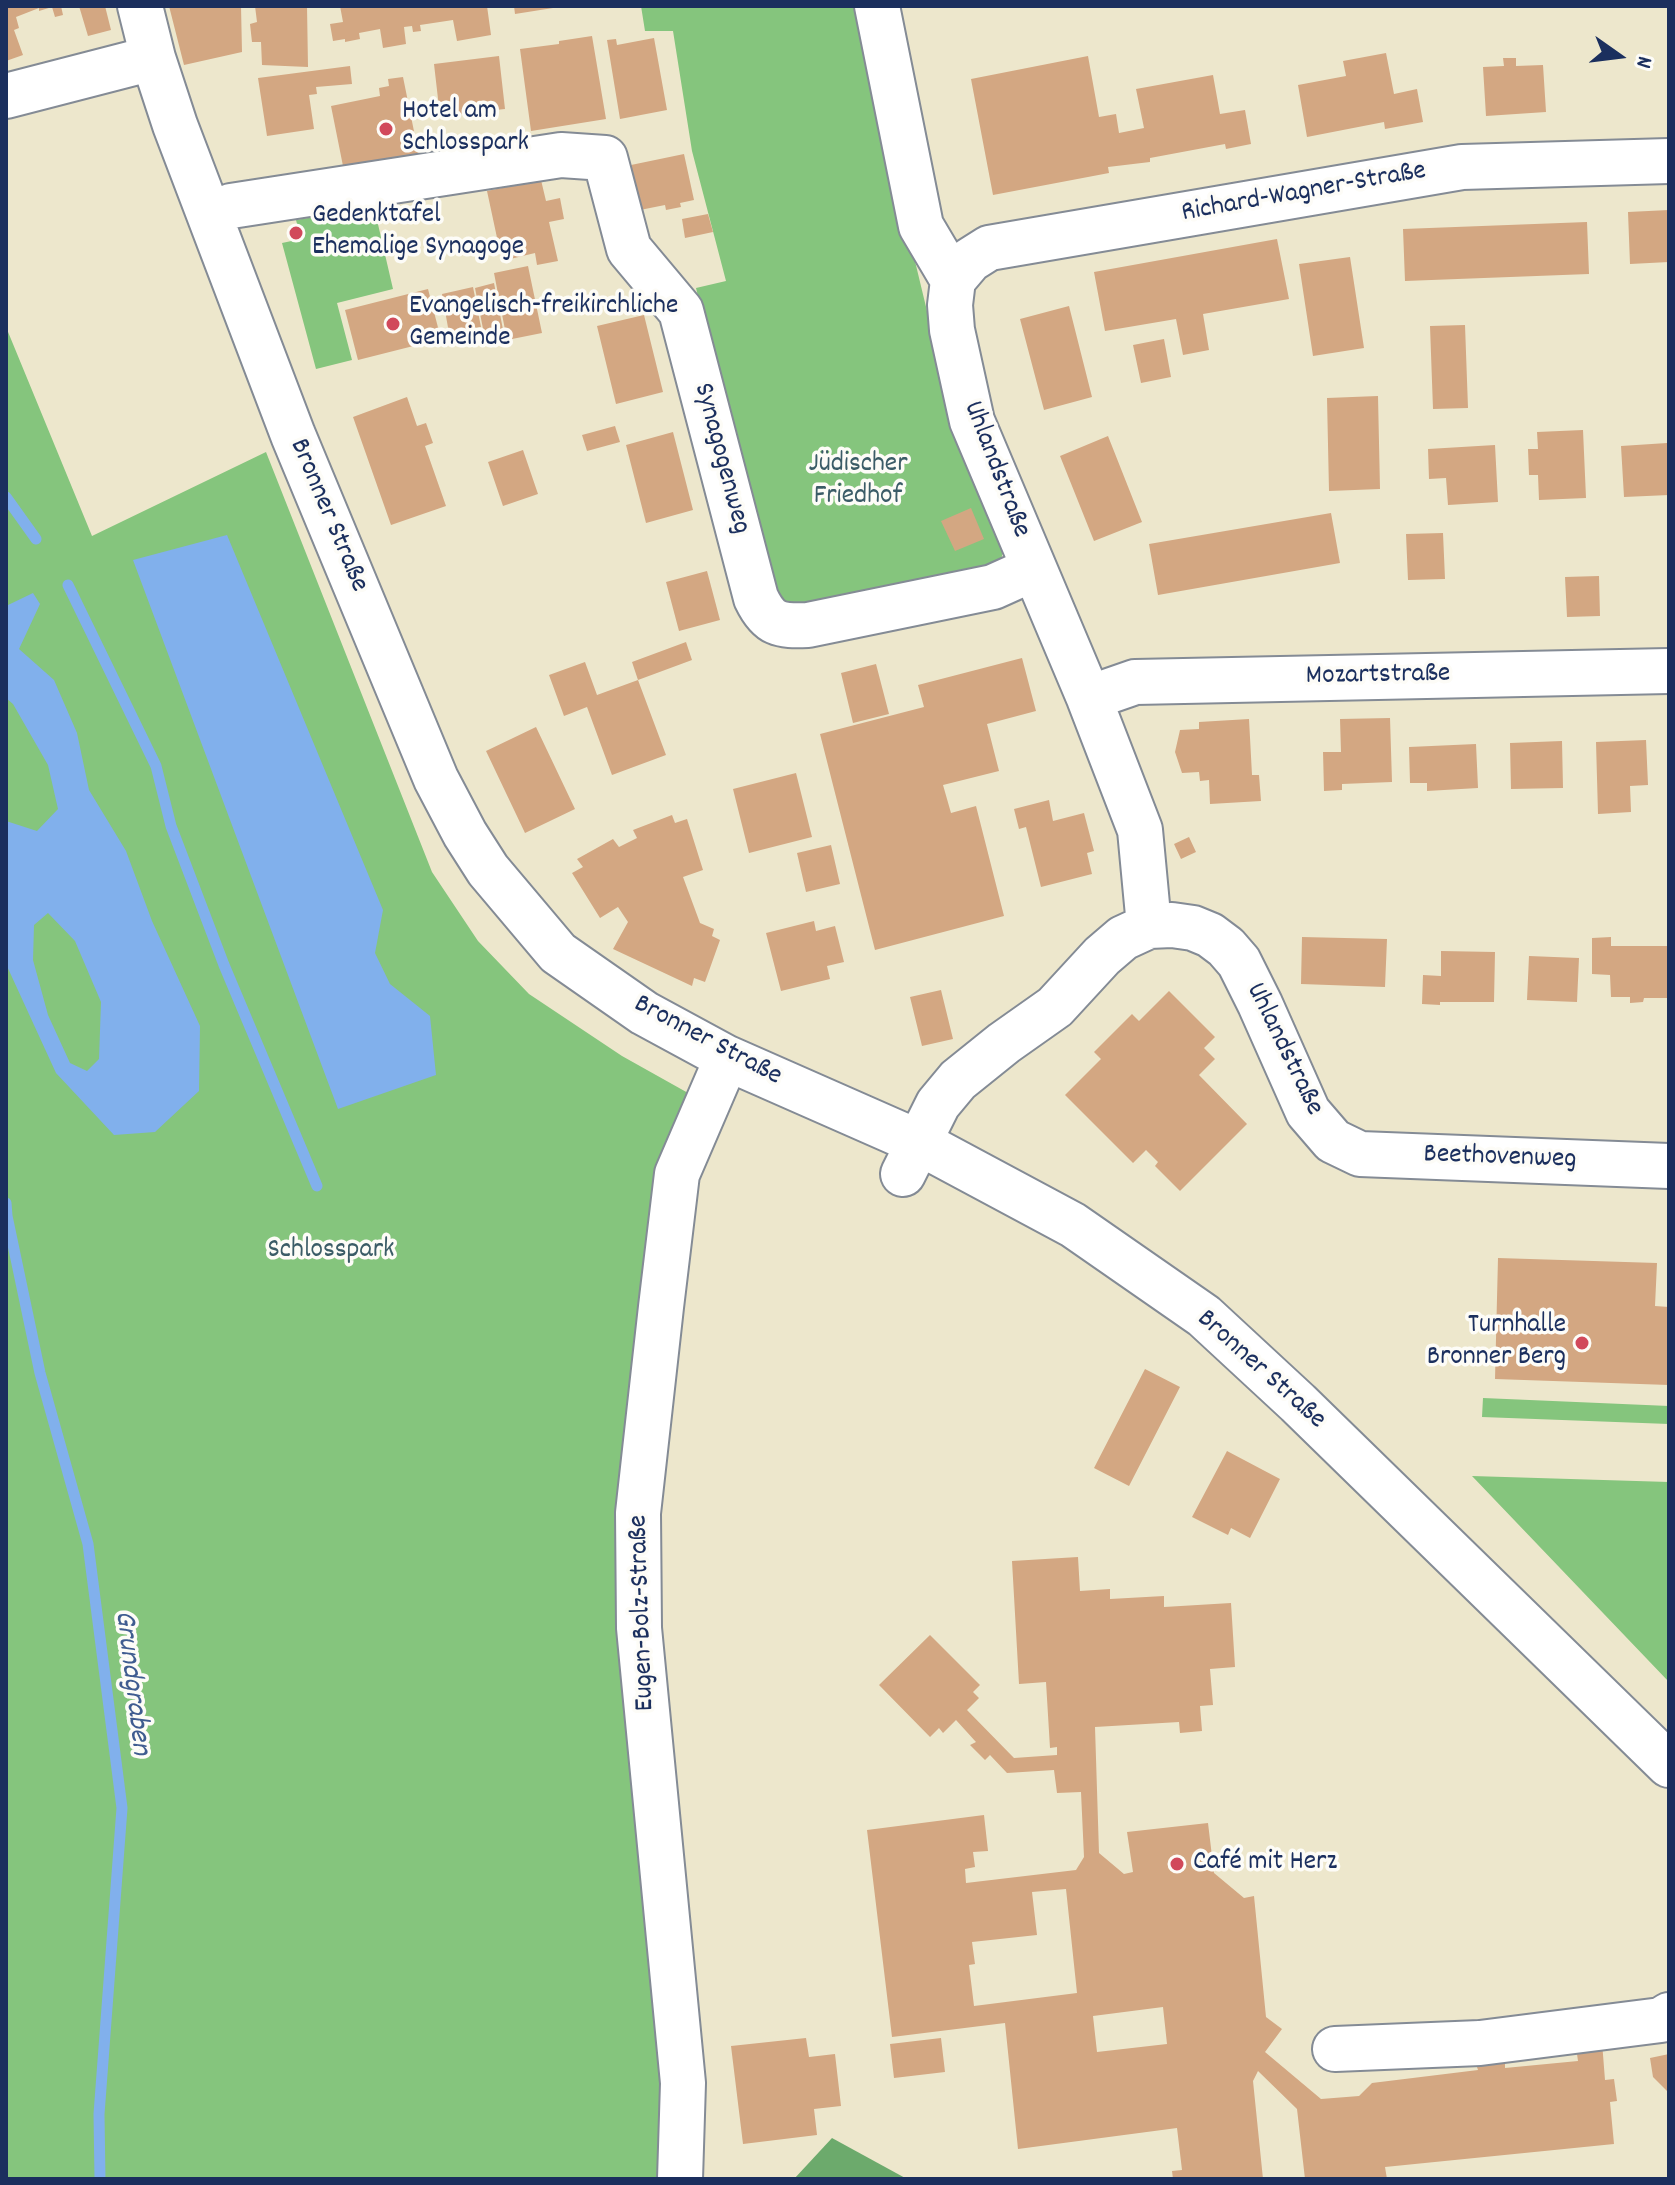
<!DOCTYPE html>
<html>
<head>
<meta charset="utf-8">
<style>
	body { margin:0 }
	#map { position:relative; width:1675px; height:2185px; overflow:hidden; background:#ede7cc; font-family:Dekko,sans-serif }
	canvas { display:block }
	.frame { position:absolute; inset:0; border:8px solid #1b2f5e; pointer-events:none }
	.north { position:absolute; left:1579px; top:16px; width:80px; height:80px; -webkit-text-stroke:6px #fdfcf7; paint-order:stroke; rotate:104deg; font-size:22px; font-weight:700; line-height:32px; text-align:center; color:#1b2f5e }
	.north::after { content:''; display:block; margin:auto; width:28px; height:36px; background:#1b2f5e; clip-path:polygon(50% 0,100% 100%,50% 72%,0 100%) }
</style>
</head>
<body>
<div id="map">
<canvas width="1675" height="2185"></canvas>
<div class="frame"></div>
<div class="north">N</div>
</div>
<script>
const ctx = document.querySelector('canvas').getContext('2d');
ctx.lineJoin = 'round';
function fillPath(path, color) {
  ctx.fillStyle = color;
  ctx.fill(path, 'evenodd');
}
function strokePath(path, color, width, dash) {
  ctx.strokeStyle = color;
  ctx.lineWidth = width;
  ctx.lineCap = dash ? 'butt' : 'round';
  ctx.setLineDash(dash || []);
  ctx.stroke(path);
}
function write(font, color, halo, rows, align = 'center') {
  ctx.font = font + ' Dekko,sans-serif';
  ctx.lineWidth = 7;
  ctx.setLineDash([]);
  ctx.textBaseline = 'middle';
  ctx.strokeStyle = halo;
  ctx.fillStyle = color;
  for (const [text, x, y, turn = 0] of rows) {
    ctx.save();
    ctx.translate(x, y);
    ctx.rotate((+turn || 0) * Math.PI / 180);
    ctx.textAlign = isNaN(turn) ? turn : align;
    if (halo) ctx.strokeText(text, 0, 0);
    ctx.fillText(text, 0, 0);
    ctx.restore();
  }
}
fillPath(new Path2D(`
	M641,6H865L900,199L954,423L1004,547L1001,560L997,566L805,611L770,595L696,288L726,281L692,151L673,31H645Z
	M374,207L393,289L337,303L352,360L316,369L282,243L301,239L296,220Z
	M6,327L92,536L266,452L432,872L478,941L529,994L622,1056L697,1098L628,1514L671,2179H6Z
	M1483,1398L1669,1406V1424L1482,1417Z
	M1472,1476L1669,1482V1682Z`), '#85c57d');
fillPath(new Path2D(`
	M832,2138L907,2179H794Z`), '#6caa6c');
fillPath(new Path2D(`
	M227,535L383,910L375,953L390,984L430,1016L436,1075L338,1109L133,560Z
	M33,593L40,604L19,649L54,680L77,733L89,790L126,851L152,921L200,1026L199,1091L155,1132L114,1135L56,1073L6,964V821L37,831L58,809L48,765L13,704L6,698V606ZM48,913L75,941L101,1002L99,1059L87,1071L70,1063L48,1015L33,960L34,925Z`), '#81b0ec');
strokePath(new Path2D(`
	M6,497L36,539
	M68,585L156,766L171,826L224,965L317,1186
	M6,1203L7,1216L40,1373L88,1544L122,1808L99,2114L100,2179`), '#81b0ec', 11);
fillPath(new Path2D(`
	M6,6H61L63,15L55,17L52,7L39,11V8L16,17L19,28L14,30L23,55L6,61Z
	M79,6H105L111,30L88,36Z
	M169,6H241L242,52L184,65Z
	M255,6H307L308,67L262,65L261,42H252L250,24L257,22Z
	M340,6H487L491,35L457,41L453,20L420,25L421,31L413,32L412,26L404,27L406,44L383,48L380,29L359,33L360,39L345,42V39L333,41L330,24L343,22Z
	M514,6H553V8L515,14Z
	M592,36L606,119L531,131L520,49L559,44V41Z
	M654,38L667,110L620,119L607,40L616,39L617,45Z
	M1386,53L1394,94L1417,89L1423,122L1385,129L1384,122L1307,137L1298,85L1346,76L1343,61Z
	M499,56L505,109L440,116L434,64Z
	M1088,56L1099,117L1116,114L1119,133L1144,128L1136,89L1213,75L1220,114L1245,110L1251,144L1226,149L1225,144L1150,158V162L1108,167L1109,173L993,195L971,79Z
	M1503,58H1516V66L1543,65L1546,112L1486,116L1483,67L1504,66Z
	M350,66L352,84L316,87L317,94L309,95L314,129L267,136L258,78Z
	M403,77L419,156L344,171L331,106L380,96L379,88L389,86L388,79Z
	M684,154L694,200L680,203L681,207L666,210L665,205L640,210L631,165Z
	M541,180L546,201L560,198L564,219L549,222L558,261L537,265L535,253L502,261L487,191Z
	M1669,210V262L1630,264L1628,212Z
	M708,214L713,232L685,238L682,219Z
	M1587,222L1589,274L1405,281L1403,229Z
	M1277,239L1289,299L1203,314L1209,350L1183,355L1176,319L1105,331L1094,272Z
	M1350,257L1364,348L1313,356L1299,264Z
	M528,266L542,333L507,340L494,273Z
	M494,283L505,340L486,344L475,288Z
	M473,287L481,327L449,333L442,294Z
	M428,289L441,339L358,360L345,310Z
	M1069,306L1092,397L1044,410L1020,319Z
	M644,315L663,392L616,404L597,326Z
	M1465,325L1468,408L1433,409L1430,326Z
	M1164,339L1171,377L1141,383L1133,345Z
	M1378,396L1380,489L1329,491L1327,398Z
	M407,397L417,426L426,423L433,443L425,446L446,506L391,525L353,417Z
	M615,426L620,442L587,451L582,435Z
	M1583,430L1586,498L1539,500L1538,475H1529L1528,449H1538L1537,432Z
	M673,432L693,510L646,523L626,445Z
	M1108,436L1142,522L1094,541L1060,456Z
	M1667,443L1669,495L1624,497L1621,446Z
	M1495,445L1498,502L1448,505L1446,478L1429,479L1428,449Z
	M523,450L538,494L503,506L488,462Z
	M971,508L984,539L955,551L941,521Z
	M1331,513L1340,563L1158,595L1149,544Z
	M1443,533L1445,579L1408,580L1406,534Z
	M707,571L720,620L679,631L666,582Z
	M1599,576L1600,616L1567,617L1565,577Z
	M686,642L692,660L638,680L632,662Z
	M1022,658L1036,711L987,724L999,771L943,785L951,813L976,806L1004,916L875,950L820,734L924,707L918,685Z
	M585,662L597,695L638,680L666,755L612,775L587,707L564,716L549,675Z
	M876,664L889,714L853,723L841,673Z
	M1390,718L1392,782L1342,784V790L1324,791L1323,752H1341L1340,719Z
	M1249,719L1252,775H1259L1261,801L1210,804L1209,780L1200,781L1199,772L1182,773L1175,752L1180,730L1199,729V722Z
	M536,727L575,809L525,833L486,751Z
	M1646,740L1648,785L1630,786L1631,812L1598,814L1596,742Z
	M1562,741L1563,788L1511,789L1510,743Z
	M1476,744L1478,788L1427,791V783H1410L1409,747Z
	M796,773L812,837L749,853L733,789Z
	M1049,800L1053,821L1084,813L1094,851L1087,853L1092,874L1041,887L1026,827L1019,829L1014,809Z
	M672,815L675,823L687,819L703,870L683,877L700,923L714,929L712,936L720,940L705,982L694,978L692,986L613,949L628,922L618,907L600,918L572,873L583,867L577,859L613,839L619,847L637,838L633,830Z
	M1189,837L1196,852L1181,859L1174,844Z
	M831,845L840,884L806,892L797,853Z
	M814,921L816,931L835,926L844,962L827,966L830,979L781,991L766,933Z
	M1302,937L1387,939L1385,987L1301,984Z
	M1611,937V946H1669V998H1644L1643,1002L1630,1003V997H1611L1610,975L1592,974V938Z
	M1441,951L1495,952L1494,1002H1440V1005L1422,1004L1423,975L1441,976Z
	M1529,956L1579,958L1577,1002L1527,1000Z
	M941,990L953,1039L922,1046L910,997Z
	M1169,991L1215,1037L1204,1048L1215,1059L1199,1075L1247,1124L1180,1191L1155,1166L1158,1162L1146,1150L1133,1163L1065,1095L1101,1059L1094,1052L1132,1014L1139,1021Z
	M1498,1258L1657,1263L1655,1306L1669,1307V1385L1495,1379Z
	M1145,1369L1180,1387L1129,1486L1094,1468Z
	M1227,1451L1280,1479L1250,1538L1231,1528L1228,1535L1192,1517Z
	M1078,1557L1080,1591L1110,1589V1599L1164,1596V1607L1231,1603L1235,1667L1210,1669L1213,1705L1200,1706L1202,1731L1180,1733L1179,1722L1095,1727L1099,1853L1124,1874L1133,1872L1127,1832L1208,1823L1214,1873L1244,1898L1254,1896L1266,2017L1282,2029L1265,2052L1321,2099L1359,2096L1372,2083L1478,2070L1476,2064L1505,2060V2068L1578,2061L1576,2047L1602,2042L1605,2080L1614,2079L1617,2101L1610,2102L1614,2144L1385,2167L1387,2179H1305L1297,2109L1258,2071L1253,2081L1263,2179H1173L1172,2171L1182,2170L1177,2128L1018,2149L1005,2023L892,2037L867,1830L984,1815L988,1851L973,1852L975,1867L965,1869L966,1883L1076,1870L1084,1857L1081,1792L1057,1793L1054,1770L1007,1773L990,1755L985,1760L970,1745L976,1742L956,1720L943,1733L939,1728L930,1737L879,1685L930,1635L980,1685L973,1692L979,1698L967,1710L1014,1758L1057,1755V1747L1050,1748L1046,1682L1019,1684L1012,1561ZM1066,1889L1077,1993L974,2006L969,1965L975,1964L972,1942L1037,1935L1032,1892ZM1163,2007L1167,2044L1097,2052L1093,2016Z
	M806,2038L809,2057L835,2054L841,2106L814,2109L817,2135L743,2144L731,2046Z
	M941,2038L945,2072L894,2078L890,2044Z
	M1669,2054V2093L1653,2077L1650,2058Z`), '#d3a782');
const minor = new Path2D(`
	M140,6L153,58L175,125L293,435L436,779L465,834L488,870L558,953L644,1013L727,1058L920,1143L1073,1225L1204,1316L1298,1403L1669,1765
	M877,6L921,226L953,280L950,305L952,330L972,421L1089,698L1140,830L1149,926L1123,938L1102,956L1055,1007L1004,1043L958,1080L938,1104L903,1174
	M6,96L153,58
	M210,215L231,206L561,155L605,158L629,249L681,311L756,598C769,625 779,626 808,625L993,587L1033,569
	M953,280L970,260L989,248L1462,167L1669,161
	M1089,698L1135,682L1669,671
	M1149,926L1172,925L1193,928L1210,935L1226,947L1239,962L1260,1004L1308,1112L1333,1141L1360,1154L1669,1166
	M1335,2049L1480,2043L1661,2020L1669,2015
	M680,2179L683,2083L639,1628L638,1513L661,1307L677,1174L727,1058`);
strokePath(minor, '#848b95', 48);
strokePath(minor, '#fff', 44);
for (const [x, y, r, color] of [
	[386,129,8,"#d1495b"],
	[296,233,8,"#d1495b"],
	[393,324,8,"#d1495b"],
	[1582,1343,8,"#d1495b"],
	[1177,1864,8,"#d1495b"]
]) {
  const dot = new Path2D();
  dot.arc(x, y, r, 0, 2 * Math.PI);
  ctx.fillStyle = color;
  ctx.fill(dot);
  strokePath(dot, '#fdfcf7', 3);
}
write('28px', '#1b2f5e', '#fdfcf7', [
	["Hotel am",402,113],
	["Schlosspark",402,145],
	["Gedenktafel",312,217],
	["Ehemalige Synagoge",312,249],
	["Evangelisch-freikirchliche",409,308],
	["Gemeinde",409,340],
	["Turnhalle",1566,1327,"right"],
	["Bronner Berg",1566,1359,"right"],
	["Café mit Herz",1193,1864]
], 'left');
write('28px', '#1b2f5e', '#fdfcf7', [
	["Richard-Wagner-Straße",1304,194,-10],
	["Synagogenweg",720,459,75],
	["Uhlandstraße",995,470,69],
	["Bronner Straße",327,516,67],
	["Mozartstraße",1378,677,-1],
	["Bronner Straße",707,1042,28],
	["Uhlandstraße",1283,1050,64],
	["Beethovenweg",1500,1159,2],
	["Bronner Straße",1260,1371,42],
	["Eugen-Bolz-Straße",644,1613,-92]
]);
write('28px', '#3b5c67', '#fdfcf7', [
	["Jüdischer",858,466],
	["Friedhof",858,498],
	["Schlosspark",331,1252]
]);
write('italic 30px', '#3f5c90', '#fdfcf7', [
	["Grundgraben",130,1683,83]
]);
</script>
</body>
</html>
